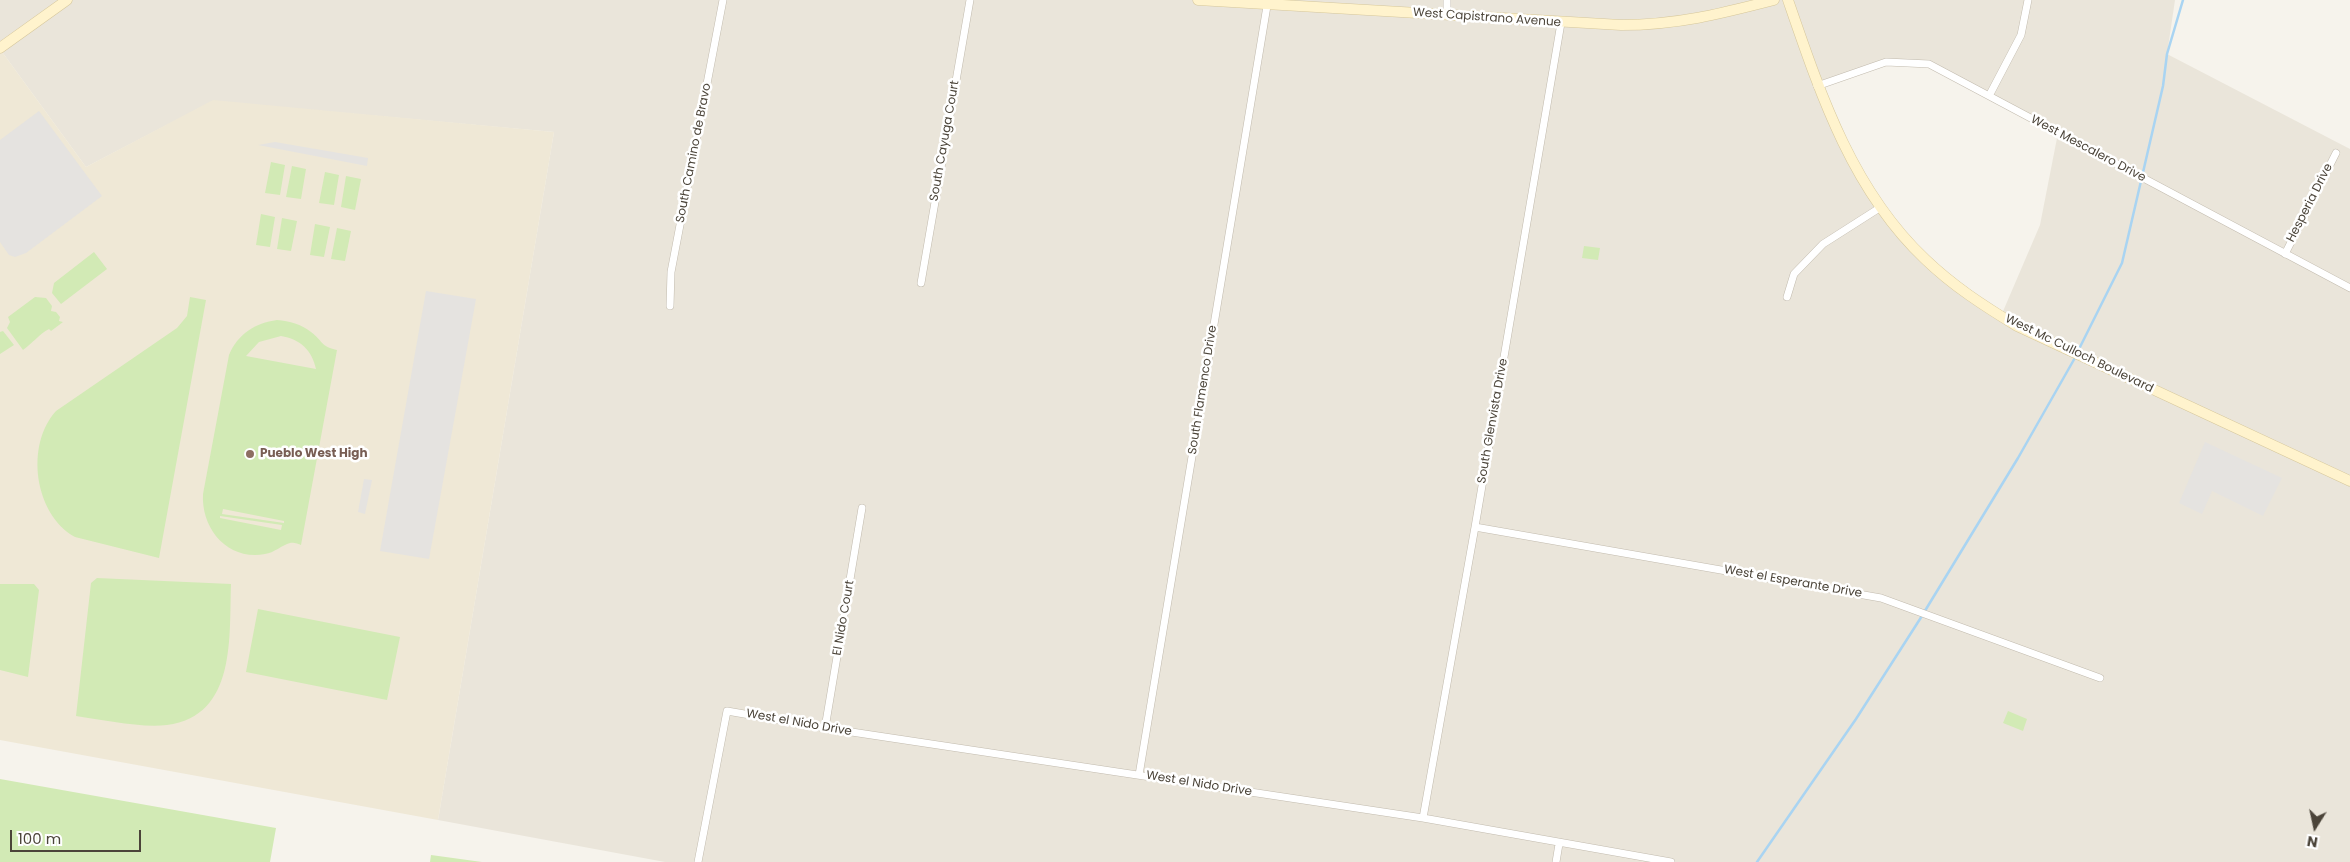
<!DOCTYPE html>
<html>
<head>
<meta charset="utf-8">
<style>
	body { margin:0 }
	#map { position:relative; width:2350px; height:862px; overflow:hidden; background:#f6f3ec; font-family:Poppins,sans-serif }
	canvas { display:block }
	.north { position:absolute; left:2290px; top:802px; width:50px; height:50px; -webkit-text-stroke:4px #fff; paint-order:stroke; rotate:190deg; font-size:14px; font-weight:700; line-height:20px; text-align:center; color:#4b4439 }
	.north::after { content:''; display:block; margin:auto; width:18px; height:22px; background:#4b4439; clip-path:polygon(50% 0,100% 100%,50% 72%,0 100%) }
	.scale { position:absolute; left:10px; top:830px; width:131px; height:22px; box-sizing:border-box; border:2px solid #4b4439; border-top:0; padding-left:6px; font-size:15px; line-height:18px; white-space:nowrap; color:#4b4439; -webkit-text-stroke:4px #fff; paint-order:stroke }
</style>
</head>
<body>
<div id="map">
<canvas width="2350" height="862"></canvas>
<div class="north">N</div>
<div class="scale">100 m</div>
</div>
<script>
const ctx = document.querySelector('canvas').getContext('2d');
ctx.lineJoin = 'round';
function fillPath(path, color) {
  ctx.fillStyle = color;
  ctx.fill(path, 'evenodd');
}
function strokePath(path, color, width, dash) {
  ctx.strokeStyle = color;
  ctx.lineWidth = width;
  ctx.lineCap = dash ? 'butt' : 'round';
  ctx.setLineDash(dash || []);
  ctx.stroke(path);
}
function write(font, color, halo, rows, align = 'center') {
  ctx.font = font + ' Poppins,sans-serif';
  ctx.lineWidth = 5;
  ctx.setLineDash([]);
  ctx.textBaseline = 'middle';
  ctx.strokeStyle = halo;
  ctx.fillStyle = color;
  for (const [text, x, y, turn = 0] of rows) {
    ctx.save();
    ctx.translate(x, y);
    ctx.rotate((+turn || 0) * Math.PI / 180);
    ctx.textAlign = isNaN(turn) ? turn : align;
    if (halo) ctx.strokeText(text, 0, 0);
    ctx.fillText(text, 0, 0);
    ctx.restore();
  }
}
fillPath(new Path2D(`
	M0,0H2175L2167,54L2350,149V862H665L438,820L554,132L213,101L86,167L0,49ZM1886,62L1928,64L2058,133L2040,225L2001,316L1924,259L1881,207L1818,85Z`), '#eae5da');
fillPath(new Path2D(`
	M0,49L86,167L213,100L554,132L438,820L0,740Z`), '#efe8d6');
fillPath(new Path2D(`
	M271,162L285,165L280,195L265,193Z
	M292,166L306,169L301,199L286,197Z
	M325,172L339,175L334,205L319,203Z
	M346,176L361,179L355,210L341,207Z
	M261,214L275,217L270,247L256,245Z
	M282,218L297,221L291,251L277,249Z
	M315,224L330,227L324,257L310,255Z
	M337,228L351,231L345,261L331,259Z
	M1584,246L1600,248L1598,260L1582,258Z
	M94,252L107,269L61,304L52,293L54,283Z
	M35,297L46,298L52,306L51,311L56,312L60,317L59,321L63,322L51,331L49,329C38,335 33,343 23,350L7,328L10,322L8,317Z
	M190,297L206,300L159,558L75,537C34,514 25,445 56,411L177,328L187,316Z
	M277,320C290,321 301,324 311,332C324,342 320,346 337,350L301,545C299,544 293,542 290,543C282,545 274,553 265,554C228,561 201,529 203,494L229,355C238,334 255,323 277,320ZM281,336C300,339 312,350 316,369L246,356L259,342ZM223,509L284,521V523L222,514ZM220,516L282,525L281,530L220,518Z
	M3,331L14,345L0,354V332Z
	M97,578L231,584C229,636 237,716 167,725C140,728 104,720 76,716L91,583Z
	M0,584H34L39,590L28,677L0,670Z
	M258,609L400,637L387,700L246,672Z
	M2008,711L2027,719L2023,731L2003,723Z
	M0,779L276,828L270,862H0Z
	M431,855L482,862H430Z`), '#d2eab5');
fillPath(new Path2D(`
	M39,111L102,196L26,253L15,257L9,255L0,242V140Z
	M275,142L368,158L367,166L258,145Z
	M426,291L476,299L429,559L380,551Z
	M2205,442L2282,478L2263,516L2212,491L2202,514L2179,503Z
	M364,479L372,480L365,514L358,512Z`), '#e5e3e0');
strokePath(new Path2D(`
	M2078,351L2122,263L2163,86L2167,54L2183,0
	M1757,862L1856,719L1920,619L2018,458L2076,356`), '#a9d4f2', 2.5);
const street = new Path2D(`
	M1447,15V0
	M1817,86L1886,62L1929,64L2350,288
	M1989,96L2021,35L2028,0
	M2285,254L2336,153
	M921,283L970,0
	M1787,297L1794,274L1823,244L1881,207
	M670,306L671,272L723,0
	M1475,527L1881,598L2100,678
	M825,728L862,508
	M1139,775L1267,6
	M1423,818L1475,527L1561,23
	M698,862L727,711L825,728L1423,818L1671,862
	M1556,862L1559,844`);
const secondary = new Path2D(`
	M1198,0L1621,25C1677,25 1720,14 1774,0
	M1788,0C1820,93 1852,190 1925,259C1953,286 1984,306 2017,326L2350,481
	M0,48L67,0`);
strokePath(street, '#c2bbae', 8);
strokePath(secondary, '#d6c79b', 11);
strokePath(street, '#fff', 7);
strokePath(secondary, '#fff3cd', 10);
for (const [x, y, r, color] of [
	[250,454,5,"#8d6e63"]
]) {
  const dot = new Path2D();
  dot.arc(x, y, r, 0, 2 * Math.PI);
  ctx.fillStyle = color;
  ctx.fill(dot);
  strokePath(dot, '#fff', 2);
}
write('12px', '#4b4439', '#fff', [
	["West Capistrano Avenue",1487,18,4],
	["South Cayuga Court",945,141,-80],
	["West Mescalero Drive",2088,149,28],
	["South Camino de Bravo",694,153,-79],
	["Hesperia Drive",2310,203,-63],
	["West Mc Culloch Boulevard",2079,354,26],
	["South Flamenco Drive",1203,390,-81],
	["South Glenvista Drive",1493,421,-80],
	["West el Esperante Drive",1793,582,10],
	["El Nido Court",844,618,-80],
	["West el Nido Drive",799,723,10],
	["West el Nido Drive",1199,784,9]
]);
write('bold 12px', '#785e54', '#fff', [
	["Pueblo West High",260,454]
], 'left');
</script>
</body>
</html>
